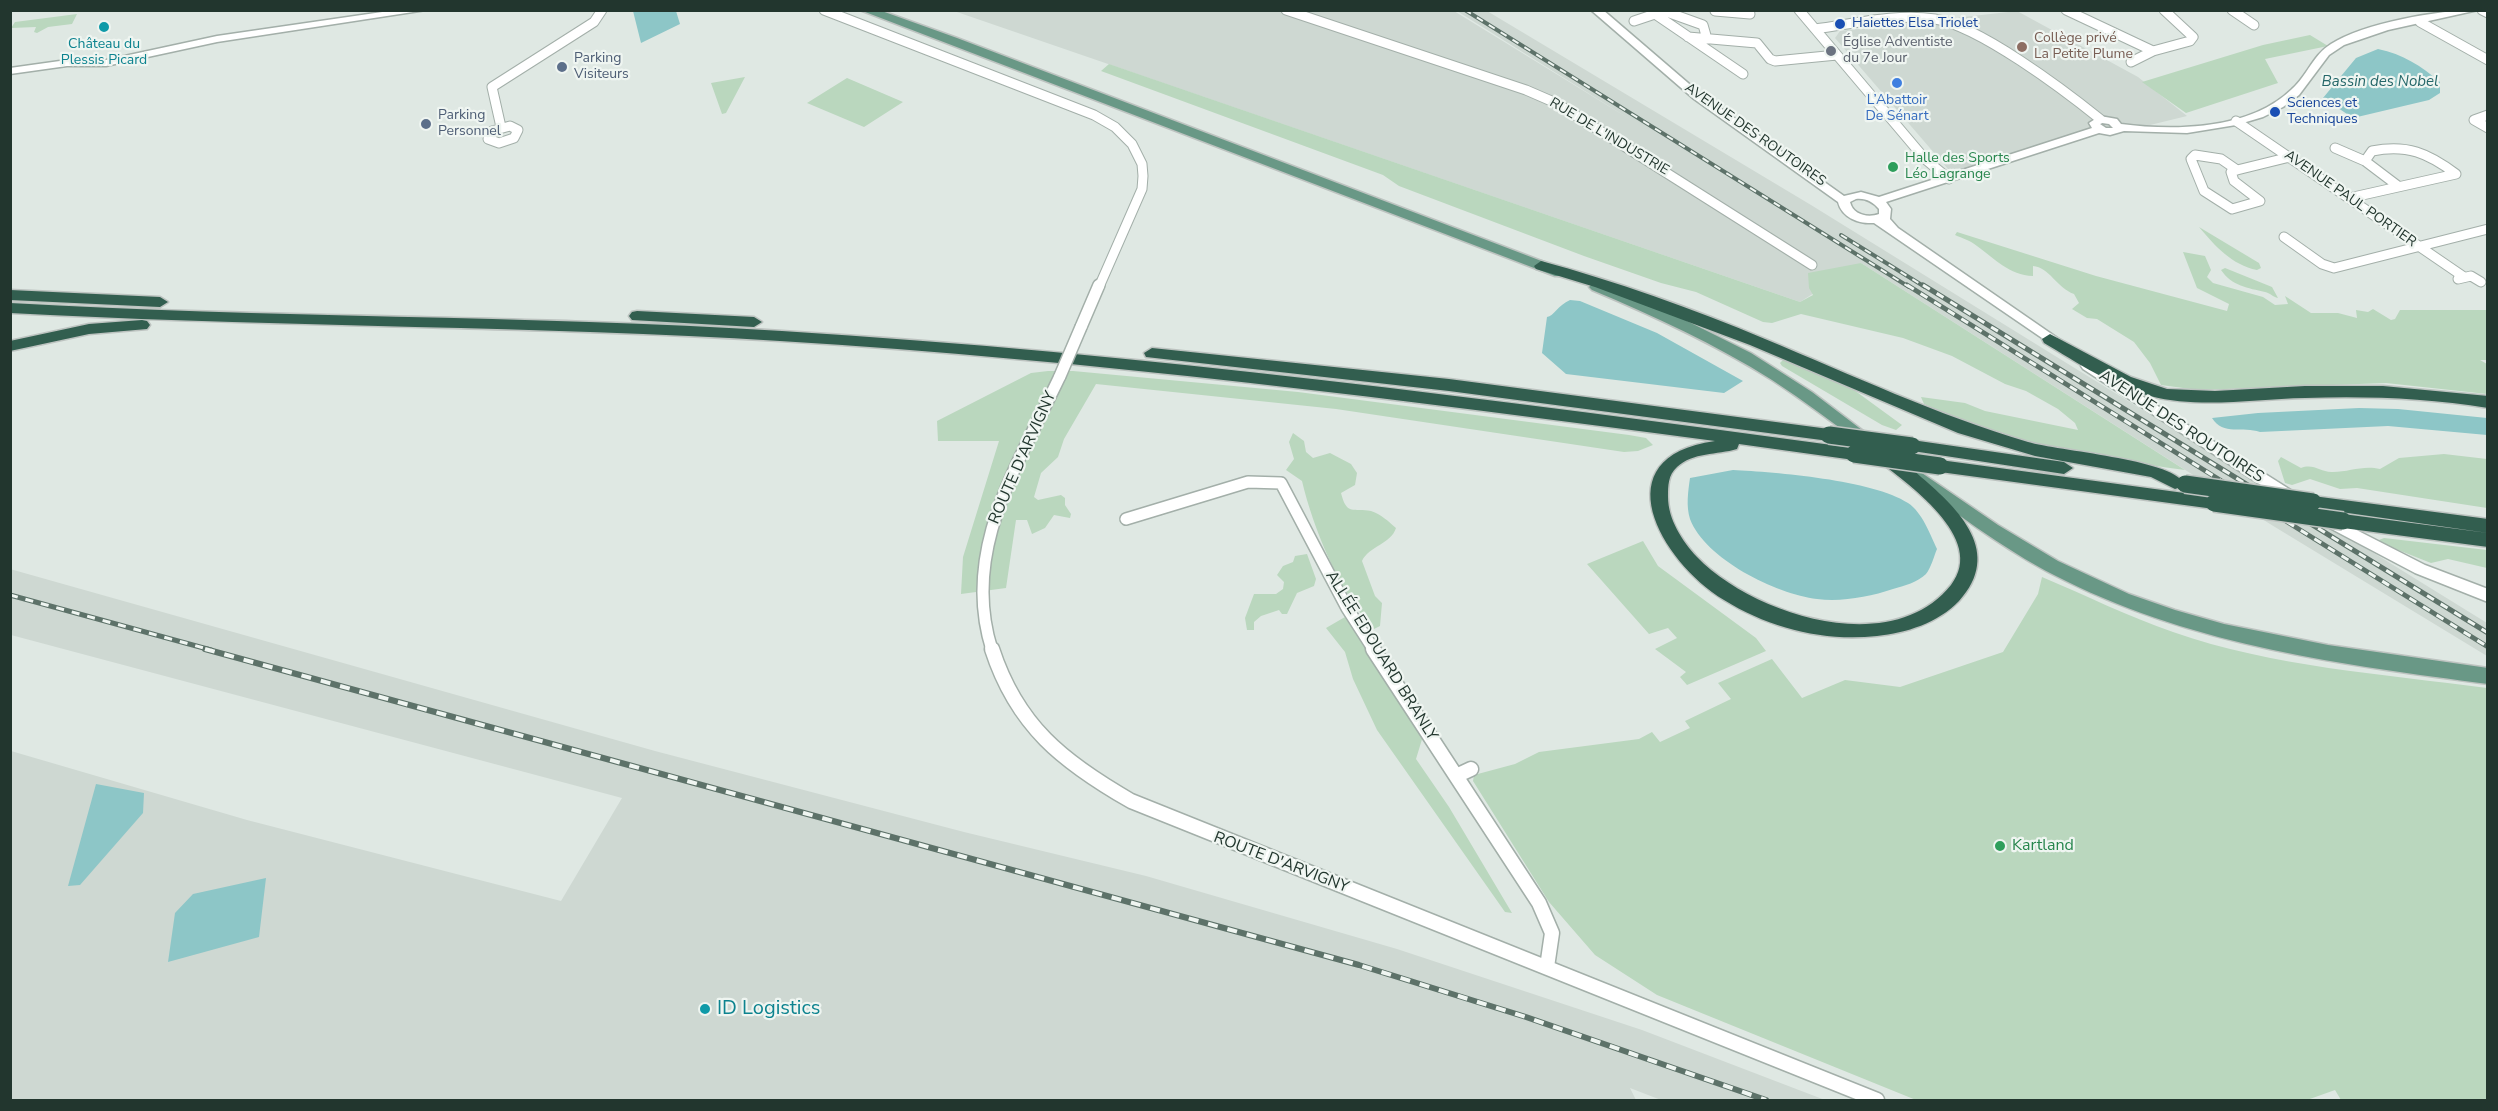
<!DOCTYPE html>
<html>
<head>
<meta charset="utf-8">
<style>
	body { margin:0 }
	#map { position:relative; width:2498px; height:1111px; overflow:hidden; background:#dfe8e3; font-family:"Nunito Sans",sans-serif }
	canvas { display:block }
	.frame { position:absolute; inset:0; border:12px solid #22362e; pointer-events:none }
</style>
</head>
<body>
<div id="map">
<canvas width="2498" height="1111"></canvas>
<div class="frame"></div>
</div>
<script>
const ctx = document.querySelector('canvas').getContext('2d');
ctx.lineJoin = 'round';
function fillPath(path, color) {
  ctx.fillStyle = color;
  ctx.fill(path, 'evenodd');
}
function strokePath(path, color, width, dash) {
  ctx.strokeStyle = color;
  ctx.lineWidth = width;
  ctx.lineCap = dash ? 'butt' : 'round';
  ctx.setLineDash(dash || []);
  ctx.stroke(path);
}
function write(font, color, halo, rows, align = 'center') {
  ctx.font = font + ' "Nunito Sans",sans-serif';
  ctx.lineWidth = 4.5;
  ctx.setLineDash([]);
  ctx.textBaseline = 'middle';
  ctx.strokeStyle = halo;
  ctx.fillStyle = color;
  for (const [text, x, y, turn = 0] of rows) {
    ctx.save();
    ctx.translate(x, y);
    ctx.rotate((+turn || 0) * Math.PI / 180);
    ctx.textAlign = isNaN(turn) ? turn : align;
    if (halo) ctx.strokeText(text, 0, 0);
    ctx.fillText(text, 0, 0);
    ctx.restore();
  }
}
fillPath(new Path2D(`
	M954,11H1454L1636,123L1457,11H1487L1811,205L2487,623V656L2270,524L1861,263L1800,302Z
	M2017,11L2138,77L2187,116L2146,126L2085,130L1965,171L1948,169L1835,38L1840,31Z
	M10,569L655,751L964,832L1146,876L1397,949L1642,1030L1825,1100H1661L1630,1088L1636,1100H11V751L247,820L561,901L622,798L11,635Z`), '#ced8d2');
fillPath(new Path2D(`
	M77,14L72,24L48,27L37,33L34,32L36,27L11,28L15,22Z
	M2310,35L2328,46L2265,59L2278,83L2186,113L2142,82L2263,45Z
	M1109,64L1800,302L1813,295L1809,288L1808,273L1861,263L2185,470C2096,458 2005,443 1924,404L1921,397L1965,403L1985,411L2078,430L2075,423L2058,409L2026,391L2005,384L1952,356L1903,338L1801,314L1772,323L1763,322L1696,292L1661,283L1584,256L1399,186L1383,175L1101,71Z
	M745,77L726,113L722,114L711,83Z
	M847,78L903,102L864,127L807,103Z
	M2199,227L2259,263L2261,268L2257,270C2232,265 2215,246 2199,227Z
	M1957,232L2096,276L2227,311L2229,304L2197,288L2183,252L2205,256L2211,270L2207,277L2213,283L2263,297L2275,305L2288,304L2285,296L2311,313H2338L2357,318L2356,310L2368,312L2373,309L2391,320L2395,319L2400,310H2487V360H2480L2487,364V394L2386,383L2198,390L2161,385L2150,363L2134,342L2097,319L2087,318L2072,309L2079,303L2074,294C2057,288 2049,267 2033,266V276C2009,275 1995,259 1977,246C1971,241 1962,238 1955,235Z
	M2225,268L2272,287L2278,298C2273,297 2270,293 2265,292C2248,288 2232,286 2221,270Z
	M1784,359L1854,390L1902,425L1896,430L1882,425L1782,366L1780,363Z
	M1048,371H1073L1298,392L1629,435L1646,438L1653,445L1638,451L1624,452L1336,409L1096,384L1064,439L1058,457L1041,473L1034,497L1038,500L1061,495L1065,498V505L1071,514L1070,518L1054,515L1045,528L1032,534L1027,520H1016L1006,588L961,594L963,557L999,441H938L937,421L1031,373Z
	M1293,433L1304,441L1306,452L1313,458L1330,453L1351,464L1357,473L1355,485L1341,493C1347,517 1354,507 1371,511C1382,515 1388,521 1396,528C1391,544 1369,546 1362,561L1375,596L1382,603L1380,626L1374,629C1340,594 1313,528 1302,481L1286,470L1294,459L1289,442Z
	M2444,454L2487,459V508L2357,488L2340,489L2310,479L2292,485L2285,483L2278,461L2281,457L2301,468C2314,463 2321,473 2333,472C2349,472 2363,465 2380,469L2399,458Z
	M2384,538L2487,550V568L2448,559L2431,563L2383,544L2379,540Z
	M1643,541L1658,566L1756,638L1766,651L1687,685L1680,677L1686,672L1655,649L1677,638L1668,628L1649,634L1587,564Z
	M1307,554L1316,579L1314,586L1297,593L1287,614H1282L1279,610L1261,616L1254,622V630H1247L1245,618L1254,594H1276L1283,589L1284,582L1277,575L1283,566L1293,562L1295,556Z
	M2042,577C2085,595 2129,617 2173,632C2273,667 2383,674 2487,688V1100H2341L2335,1090L2307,1100H1916L1657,995L1595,955L1549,902L1473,781L1474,775L1515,764L1539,752L1639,739L1652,732L1660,742L1690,728L1685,721L1731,699L1718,683L1772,659L1802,698L1845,680L1900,687L2003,652L2038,594Z
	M1345,617L1423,736L1416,759L1449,807L1512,913L1505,912L1377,730L1353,679L1345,652L1326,628Z`), '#bad7be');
fillPath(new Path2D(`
	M633,11H676L680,24L641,43Z
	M2378,49C2403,54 2421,66 2440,82V93L2429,100L2353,118L2323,98L2356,58Z
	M1570,300L1580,301L1657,333L1743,381L1724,393L1566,374L1542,353L1547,317C1554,316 1558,305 1570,300Z
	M2359,408L2398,409L2487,418V435L2388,426L2260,432C2243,426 2223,436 2212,418L2258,413Z
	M1733,470C1775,472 1873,480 1908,503C1922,512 1930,534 1937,549C1934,556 1931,568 1926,574C1918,582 1904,586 1893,589C1869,597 1842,602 1817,599C1776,594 1705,559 1690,519C1686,506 1688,492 1690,478Z
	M96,784L144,793L143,813L80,885L68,886Z
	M266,878L259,937L168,962L175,913L193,894Z`), '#8dc6c7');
const minorFar2 = new Path2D(`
	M824,10L1094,115L1115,127L1132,144L1142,164L1143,176L1142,189L1099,287
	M1286,10L1526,90L1556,103L1812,265
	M1799,10L1925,159L1949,179
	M2066,10L2153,51L2190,41L2193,37L2164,10
	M2232,10L2254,25
	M2482,10L2488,13
	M1715,11L1750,14
	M1655,14L1743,74
	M1634,21L1664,11L1703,25L1707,39
	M2420,22L2488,60
	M1815,29C1853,24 1896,13 1935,19C1979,26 2064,90 2100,119
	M1688,37L1757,43L1770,59L1775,61L1837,55
	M2131,62L2153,51
	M2488,115L2474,120L2488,128
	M2236,121L2464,277
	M510,126L518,130L514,138L499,143L488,139L492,131Z
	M501,127L492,87L594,22L602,10
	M2335,148L2365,161
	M2195,155L2221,159L2237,170L2231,172L2234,181L2260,201L2232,209L2204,191L2191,159Z
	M2237,170L2290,157
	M2349,198L2456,174C2428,153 2407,144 2372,151L2365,161L2398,186
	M2284,237L2322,264L2334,268L2488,229
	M2458,279L2471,276L2481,282`);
const minorFar1 = new Path2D(`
	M1081,327L1099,285
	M1126,519L1248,482L1281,483L1347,608L1374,650
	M992,650C960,550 1019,463 1060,376`);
const minor = new Path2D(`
	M992,649C1017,726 1063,762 1131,801L1877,1100
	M1373,649L1539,903L1552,933L1547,967
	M1456,776L1471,769`);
const tertiary = new Path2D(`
	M396,10H426L217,42L106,66H67L10,74V68L67,60H106L217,36Z
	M1591,10H1603L1702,95L1844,196L1861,192L1879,197L2092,128L2089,123L2100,116L2117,119L2121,124C2175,131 2250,130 2292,89C2307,76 2313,55 2331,44C2364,23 2438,10 2478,10L2388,30L2344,45L2329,55L2299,95L2283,107L2263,117L2236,125L2187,133L2124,131L2110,135L2099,133L1886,202L1891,209L1890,219L1898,228L2066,344L2068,347L2066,350L2061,351L1874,223C1859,224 1842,218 1838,202L1694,99ZM2102,123L2109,124L2113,128H2106L2100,124ZM1856,199C1866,198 1873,202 1879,209V214C1868,218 1853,215 1850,202Z
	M2088,362L2297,494L2299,498L2297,502H2287L2083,369L2081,366L2083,363Z
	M2327,515L2425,565L2488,589V602L2415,573L2322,524L2320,520Z`);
const primary = new Path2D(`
	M860,10H879L957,38L1565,270L1567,273L1565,276H1555Z
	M1597,282L1667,311L1751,353L1812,392L1879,443L1877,447H1865C1835,424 1804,401 1772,380C1715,344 1654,316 1592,290L1589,287L1592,284Z
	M1916,469L1998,525L2058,561L2129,594L2175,610L2224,624L2328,645L2488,668V684C2344,665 2197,646 2066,581C2010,554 1960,516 1910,479L1907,475L1910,471Z`);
const motorway = new Path2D(`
	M1541,261C1615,281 1694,309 1765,339C1852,375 1937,415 2028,442C2058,451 2170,459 2184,483L2181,487L2175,489L2151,477L2035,456L1958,433L1750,345L1595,287L1536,269L1534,266Z
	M10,290L160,297L168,302L160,307L10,300Z
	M10,303C267,318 525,315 782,331C1141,353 1498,400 1854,448L1862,454L1854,460L1739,444L1737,449C1717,455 1693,452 1677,467C1668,475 1668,486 1668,497C1668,519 1682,541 1697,557C1752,614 1891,660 1951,585C1988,538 1906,483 1875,458L1873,454L1881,448C1895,452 1910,467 1921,477C1960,510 2003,553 1959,601C1938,623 1906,633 1877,636C1824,642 1769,628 1724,600C1660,561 1601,457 1715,441C1404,400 1093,360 780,341C537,326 293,327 50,315L10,313Z
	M637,311L754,317L762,322L754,327L632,320L629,316L632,312Z
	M142,320L147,321L150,325L147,329L89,334L10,351V341L89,324Z
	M2050,334L2131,377L2167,389L2215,391L2305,386H2383L2488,396V408C2427,398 2366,396 2305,398C2254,399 2200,409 2150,396C2112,386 2078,363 2044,343L2042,339Z
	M1152,348L1449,379L1829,429L1837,435L1829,441L1449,391L1146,357L1144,353Z
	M1912,440L2064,462L2073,468L2064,474L1906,450L1904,446L1906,442Z
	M1940,460L2214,497L2220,498L2223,503L2220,508L2214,509L1940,472L1931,466Z
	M2313,496L2488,519V533L2313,508L2307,507L2304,502L2307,497Z
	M2343,514L2488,533V547L2343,528L2337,526L2334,521L2337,516Z`);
strokePath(minorFar2, '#a3afa9', 11);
strokePath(minorFar1, '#a3afa9', 14);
strokePath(minor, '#a3afa9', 17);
strokePath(tertiary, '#a3afa9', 3);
strokePath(primary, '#bdc3c0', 3);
strokePath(motorway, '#bdc3c0', 3);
strokePath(minorFar2, '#fff', 9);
strokePath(minorFar1, '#fff', 11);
strokePath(minor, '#fff', 14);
fillPath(tertiary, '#fff');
fillPath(primary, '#699886');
fillPath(motorway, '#325e4f');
const railFar2 = new Path2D(`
	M1465,10L1909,287
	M1841,235L1925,287`);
const railFar1 = new Path2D(`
	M1907,285L2488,647
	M1923,285L2488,633
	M10,595L211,650`);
const rail = new Path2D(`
	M205,649L1359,965L1526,1017L1766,1100`);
strokePath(railFar2, '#5d7269', 4);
strokePath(railFar1, '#5d7269', 5);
strokePath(rail, '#5d7269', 6);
strokePath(railFar2, '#eff5f1', 2, [7]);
strokePath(railFar1, '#eff5f1', 3, [8]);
strokePath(rail, '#eff5f1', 4, [10]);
const minorBridge = new Path2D(`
	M1060,376L1081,327`);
const motorwayBridge = new Path2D(`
	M1829,435L1912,446
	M1854,454L1940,466
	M2185,484L2313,502
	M2214,503L2343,521`);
strokePath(minorBridge, '#a3afa9', 14, []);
strokePath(motorwayBridge, '#bdc3c0', 20, []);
strokePath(minorBridge, '#fff', 11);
strokePath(motorwayBridge, '#325e4f', 17);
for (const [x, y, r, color] of [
	[1840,24,6,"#1a4fb4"],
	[104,27,6,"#0f9aa8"],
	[2022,47,6,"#8d6e63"],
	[1831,51,6,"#6b7280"],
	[562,67,6,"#5c6f8a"],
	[1897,83,6,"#3f7fe0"],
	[2275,112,6,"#1a4fb4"],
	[426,124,6,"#5c6f8a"],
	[1893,167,6,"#2e9e5b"],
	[2000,846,6,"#2e9e5b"],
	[705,1009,6,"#0f9aa8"]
]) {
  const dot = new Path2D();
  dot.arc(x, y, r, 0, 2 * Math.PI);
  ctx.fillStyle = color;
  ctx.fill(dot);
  strokePath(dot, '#eff5f1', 2);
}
write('14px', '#164399', '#eff5f1', [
	["Haiettes Elsa Triolet",1852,24],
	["Sciences et",2287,104],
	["Techniques",2287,120]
], 'left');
write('14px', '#785e54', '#eff5f1', [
	["Collège privé",2034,39],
	["La Petite Plume",2034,55]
], 'left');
write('14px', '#5b616d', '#eff5f1', [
	["Église Adventiste",1843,43],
	["du 7e Jour",1843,59]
], 'left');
write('14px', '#0d838f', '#eff5f1', [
	["Château du",104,45],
	["Plessis Picard",104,61]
]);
write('14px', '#4e5e75', '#eff5f1', [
	["Parking",574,59],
	["Visiteurs",574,75],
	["Parking",438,116],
	["Personnel",438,132]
], 'left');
write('14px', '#366cbe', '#eff5f1', [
	["L’Abattoir",1897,101],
	["De Sénart",1897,117]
]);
write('14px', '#22362e', '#eff5f1', [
	["AVENUE DES ROUTOIRES",1755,135,35],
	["RUE DE L'INDUSTRIE",1609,137,31],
	["AVENUE PAUL PORTIER",2350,199,35]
]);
write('14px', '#27864d', '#eff5f1', [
	["Halle des Sports",1905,159],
	["Léo Lagrange",1905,175]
], 'left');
write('italic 15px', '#256769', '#eff5f1', [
	["Bassin des Nobel",2380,82]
]);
write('16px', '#22362e', '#eff5f1', [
	["AVENUE DES ROUTOIRES",2181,427,33],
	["ROUTE D'ARVIGNY",1023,458,-66],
	["ALLÉE EDOUARD BRANLY",1381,656,58],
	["ROUTE D'ARVIGNY",1281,863,21]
]);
write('16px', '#27864d', '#eff5f1', [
	["Kartland",2012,846]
], 'left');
write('20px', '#0d838f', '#eff5f1', [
	["ID Logistics",717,1009]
], 'left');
</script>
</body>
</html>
